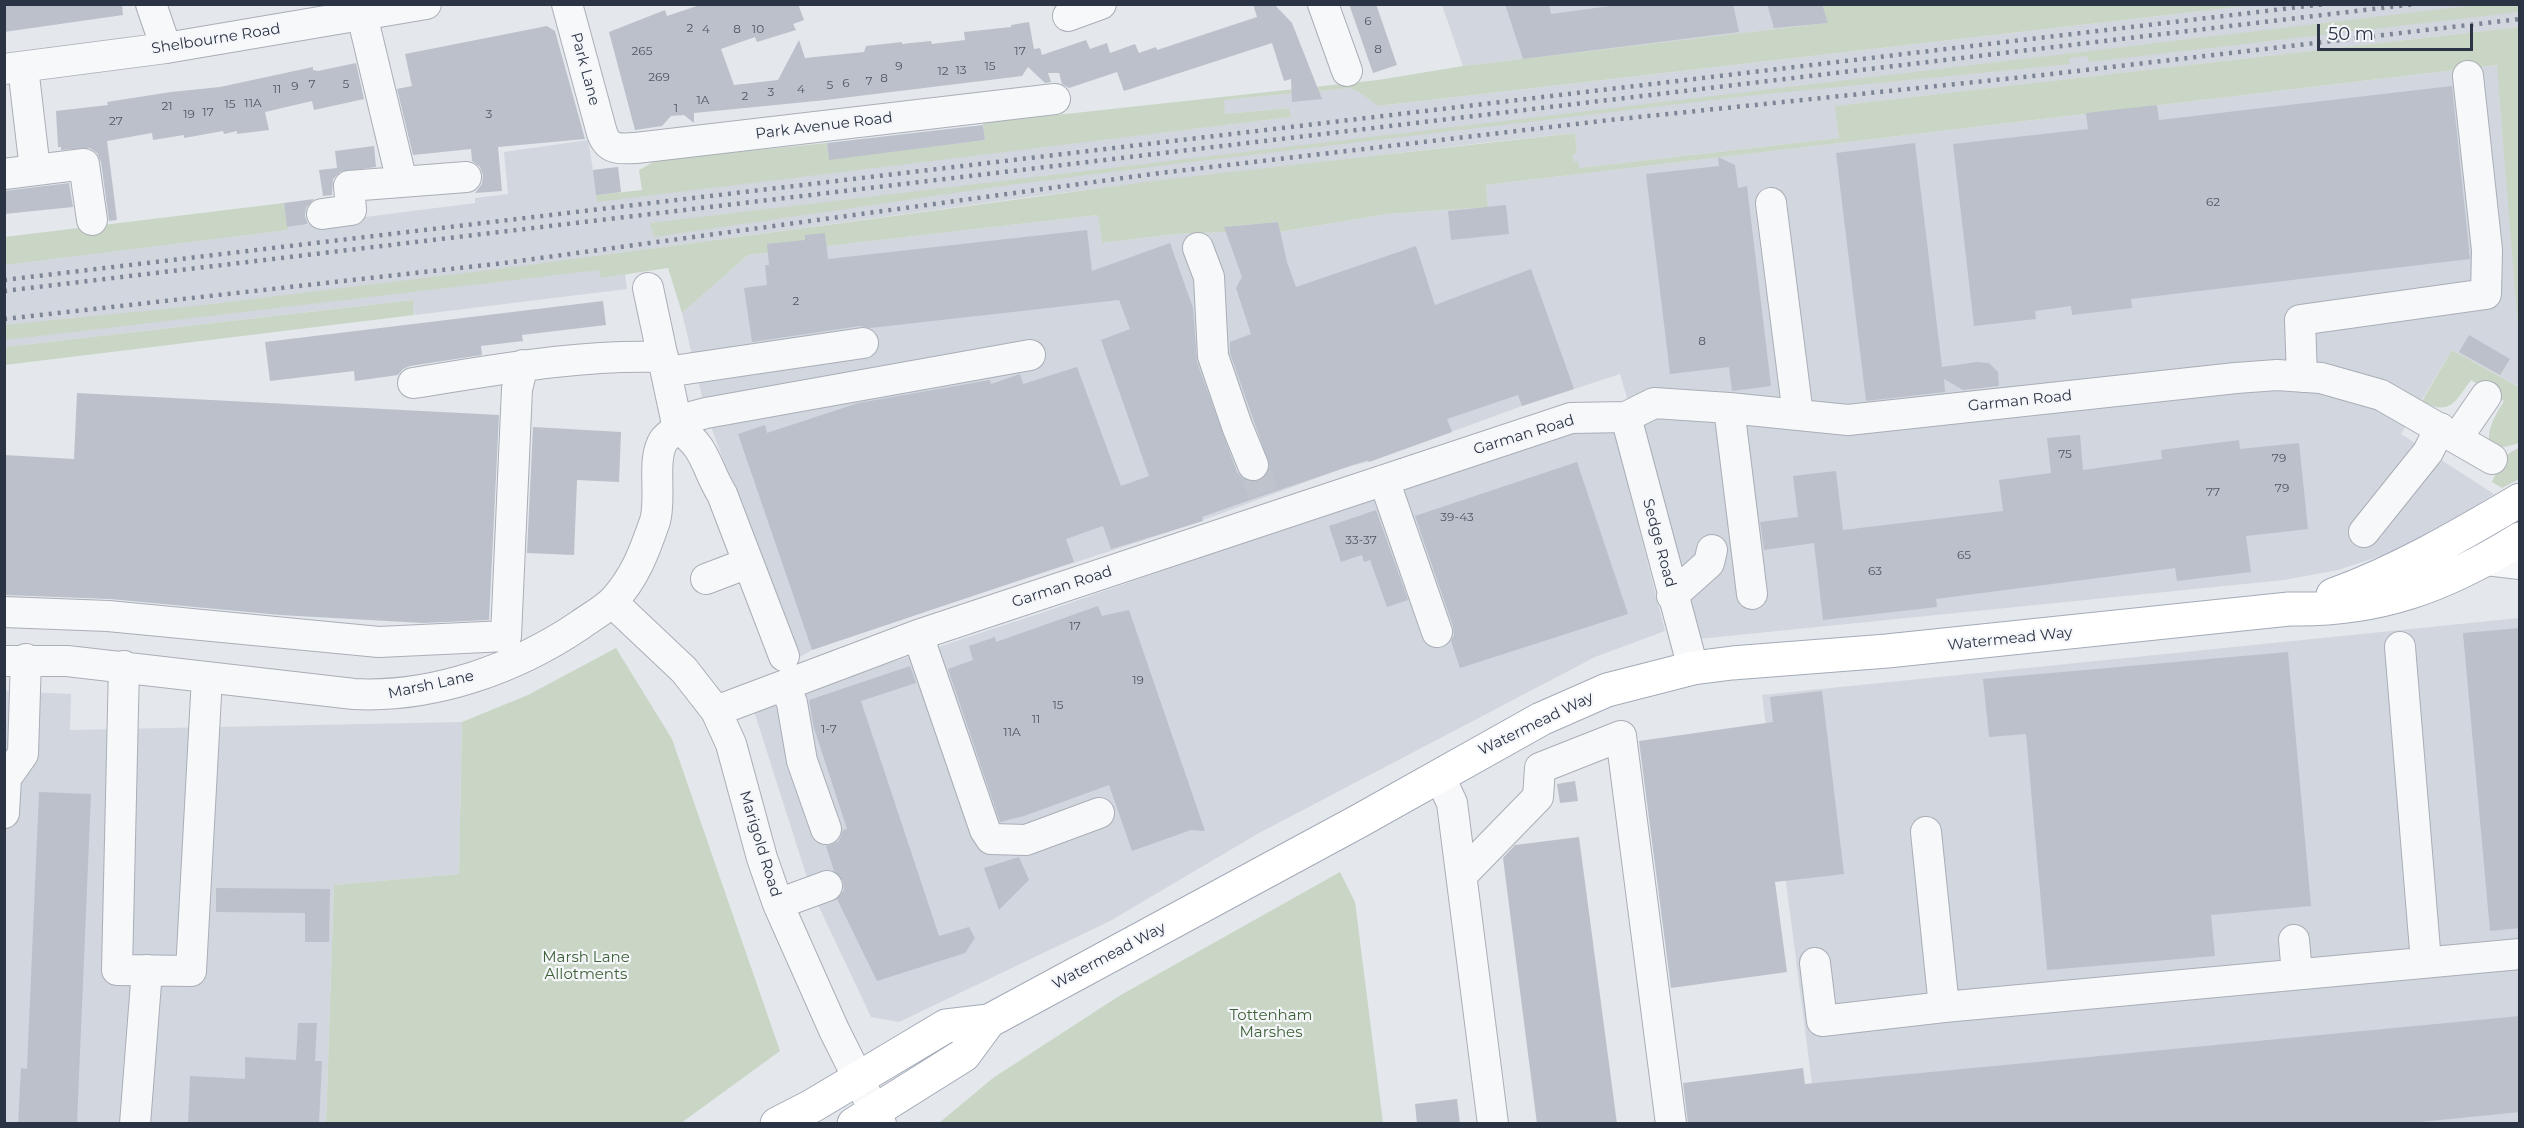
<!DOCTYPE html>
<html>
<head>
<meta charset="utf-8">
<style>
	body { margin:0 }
	#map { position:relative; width:2524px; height:1128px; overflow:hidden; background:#e4e7ec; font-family:Montserrat,sans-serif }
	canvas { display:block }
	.frame { position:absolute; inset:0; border:6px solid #2b3445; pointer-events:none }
	.scale { position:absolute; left:2317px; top:24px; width:156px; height:27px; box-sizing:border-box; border:3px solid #2b3445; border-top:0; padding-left:8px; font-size:18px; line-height:21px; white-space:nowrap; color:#2b3445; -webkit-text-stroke:4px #f4f6f9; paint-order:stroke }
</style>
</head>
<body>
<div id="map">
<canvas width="2524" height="1128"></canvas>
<div class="frame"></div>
<div class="scale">50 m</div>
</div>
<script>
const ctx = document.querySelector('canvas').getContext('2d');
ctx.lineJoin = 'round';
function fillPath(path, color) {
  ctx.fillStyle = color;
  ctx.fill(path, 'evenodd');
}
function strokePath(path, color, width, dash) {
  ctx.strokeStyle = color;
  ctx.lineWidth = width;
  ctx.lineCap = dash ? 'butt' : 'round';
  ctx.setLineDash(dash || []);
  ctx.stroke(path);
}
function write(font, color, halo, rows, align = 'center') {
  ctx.font = font + ' Montserrat,sans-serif';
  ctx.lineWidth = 4.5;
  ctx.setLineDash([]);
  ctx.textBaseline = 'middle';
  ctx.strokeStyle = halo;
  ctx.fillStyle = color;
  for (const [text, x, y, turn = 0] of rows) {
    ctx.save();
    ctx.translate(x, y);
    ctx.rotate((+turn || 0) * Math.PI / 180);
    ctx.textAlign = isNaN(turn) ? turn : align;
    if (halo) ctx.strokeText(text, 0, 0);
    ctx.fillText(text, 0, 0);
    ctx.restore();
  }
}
fillPath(new Path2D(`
	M1822,4L1828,23L1463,66L1442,5Z
	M2254,5H2519V27L1836,106L1839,138L1579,168L1574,162L1573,154L1577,153L1575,133L1482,143L1036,196L598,256L601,278L625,274L627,289L415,315L412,300L5,347L4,265L287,230V227L475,203V198L508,194L504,152L588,140L593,170L618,167L621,192L597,195L598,201L1291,117L1289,108L1225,114L1223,100L1350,88L1362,94L1379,106Z
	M2498,65L2519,342L2520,387L2452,350L2401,434L2494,494L2455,520L2411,546L2338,570L2284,580L1698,639L1620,374L1522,406L1369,462L1349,466L1187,526L920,613L812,650L796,659L706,413L682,313L748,255L1098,215L1102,243L1176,234L1225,232L1224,227L1278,222L1281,232L1387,214L1488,207L1486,185Z
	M1610,415L1665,631L1595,657L1259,833L1110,921L899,1022L871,1017L811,890L753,708L1041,613Z
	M2519,618V1123H1817L1762,695Z
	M5,691L71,694L70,730L462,722L459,874L334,885L326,1123L5,1124Z`), '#d2d6de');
fillPath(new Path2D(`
	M1822,5H2254L1378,106L1362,94L1350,88L1224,100L1225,114L1289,108L1291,117L597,202L596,195L642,190L639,170L657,160L827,143L829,159L985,140L983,123L1378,80L1463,66L1827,23Z
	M2475,5H2519V12L2089,62L2087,56L2069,58L2070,64L1747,96L1183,163L1009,185L654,237L650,223Z
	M2519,27V342L2497,65L1486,185L1488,207L1387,214L1280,232L1278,222L1225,227L1226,232L1176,234L1102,243L1098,215L748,255L682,313L668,268L601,278L599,270L5,340L4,325L205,305L522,266L1161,180L1575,133L1577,153L1573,154L1574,162L1578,161L1579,168L1839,138L1835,106Z
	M284,203L288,230L5,265L4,237Z
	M413,300L414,315L5,365V347Z
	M2452,350L2519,387V443C2474,459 2489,424 2504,401L2471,380C2455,401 2451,417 2422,401Z
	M2519,448V479L2502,488L2492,482C2500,466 2503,454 2519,448Z
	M616,648L672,739L780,1051L681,1123H326L334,885L459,874L462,722L528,695Z
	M1340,872L1355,902L1383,1123H939L993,1078L1119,996Z`), '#c9d6c5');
fillPath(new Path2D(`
	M4,4H122L123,15L4,32Z
	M703,4H798L804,20L793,24L796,30L757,42L755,37L721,49L734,85L778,80L799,40L805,58L864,52L866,46L902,42V44L931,41L932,44L965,40L964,32L1011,27V25L1029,22L1034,49L1040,48L1042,55L1086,40L1090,49L1107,43L1110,53L1135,44L1139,53L1156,47L1157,50L1257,17L1253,4H1274L1292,23L1322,99L1292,102L1291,79L1284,81L1272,43L1124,91L1117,72L1069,88L1062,84L1059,73H1048L1051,82L1045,83L1028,67L1022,76L826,100L694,113V123L684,115L671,116L662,126L635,130L609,32L665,10L667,16Z
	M1349,4H1376L1397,65L1373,73Z
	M1505,4H1549L1551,14L1625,4H1733L1739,32L1523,59Z
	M1767,4H1822L1828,23L1774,28Z
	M547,26L555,31L585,139L498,147L502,191L475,193L482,184L483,175L480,167L472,161L471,149L413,155L397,89L412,86L405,54Z
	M356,63L364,99L314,110L312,101L265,112L269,130L237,134V131L224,134L223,131L184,138V135L153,140L152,133L107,141L117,220L109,221L101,162L97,153L90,148L61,150V147H58L56,111L108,105L107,102L171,92L220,87L313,67V70L318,71Z
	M2452,86L2470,259L2131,299L2132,308L2072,315L2071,306L2035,311L2036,319L1974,326L1953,144L2088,129L2086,113L2157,105L2159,120Z
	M983,125L985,140L829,160L827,143Z
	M1915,143L1942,367L1977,362L1989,363L1998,372L1999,384L1998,386L1963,390L1944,379L1945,392L1866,401L1836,153Z
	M374,146L376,167L340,172L333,179L332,195L323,196L319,170L337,168L335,151Z
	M1718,157L1735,165L1738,188L1747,186L1771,386L1732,391L1729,367L1670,374L1646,174L1719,166Z
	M618,167L621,192L596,195L593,170Z
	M69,183L73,207L4,214V191Z
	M314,199L306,208L305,216L308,224L287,227L284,203Z
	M1506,205L1509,234L1451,240L1448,211Z
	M1278,222L1287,262L1296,287L1416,246L1435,305L1531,269L1574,389L1522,406L1518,395L1447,419L1452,432L1369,462L1368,460L1250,500L1202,517L1203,521L1138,541L1111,549L1103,526L1066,539L1074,562L812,650L738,434L765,425L767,433L858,403L990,380L991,384L1020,374L1023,384L1077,367L1121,486L1149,476L1101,340L1130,329L1119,300L870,328L860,326L752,342L744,288L767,285L765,265H769L767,244L805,240V235L825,233L828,259L1087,230L1092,271L1170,243L1193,308L1197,362L1237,472L1243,479L1251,482L1259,481L1266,476L1270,467L1230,353V342L1251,334L1236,288L1242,277L1224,227Z
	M603,301L606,325L522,335L523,341L481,346L482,355L410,366L403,369L398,375L355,381L354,371L270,381L265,342Z
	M2469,335L2510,359L2500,375L2459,352Z
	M77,393L499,415L489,620L423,623L280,615L110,599L4,595V455L74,459Z
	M533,427L621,432L619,482L577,480L574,555L527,553Z
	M2080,435L2083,470L2162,459L2161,450L2239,440L2240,449L2299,443L2308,529L2246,536L2251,572L2177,581L2175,568L1936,599L1937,607L1823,620L1814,543L1764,550L1760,522L1798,517L1793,476L1836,471L1843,530L2003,511L1999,480L2051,473L2047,438Z
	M1577,462L1628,614L1460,668L1451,641L1454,635L1453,626L1415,516Z
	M1376,510L1408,600L1387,607L1370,560L1364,562L1362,555L1341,562L1329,526Z
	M1098,606L1102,616L1129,610L1205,831L1191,830L1132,851L1109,785L1024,816L1000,822L948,669L973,660L969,646L995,637L996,642Z
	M2520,628V928L2490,931L2463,633Z
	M2288,652L2311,906L2211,915L2215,956L2047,970L2026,734L1989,737L1983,679Z
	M910,666L916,683L861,701L939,936L969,927L975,938L965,953L877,981L837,899L844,890L843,881L834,871L826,846L839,841L843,830L847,829L814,728L809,700Z
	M1822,691L1844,874L1775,882L1787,972L1671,988L1639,741L1773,722L1770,697Z
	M1575,781L1578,801L1560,803L1557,784Z
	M39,792L91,794L77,1124H18L21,1068L27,1069Z
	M1579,837L1617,1124H1537L1503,858L1515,845Z
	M1019,857L1029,880L999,910L984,868Z
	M216,888L330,889L329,942H305V913L216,912Z
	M2520,1016V1112L2400,1124H1688L1683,1083L1803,1068L1805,1084Z
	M298,1023H317L315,1061H322L319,1124H188L190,1076L245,1079V1057L296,1060Z
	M1457,1099L1460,1124H1417L1415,1104Z`), '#bbc0ca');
strokePath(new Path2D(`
	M1253,465L1264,496`), '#bfc3cb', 30, [30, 15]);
const minor = new Path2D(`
	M151,4L166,48
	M567,4L602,133C608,150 619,149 636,148L1055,99
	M1323,4L1347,71
	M362,15L402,182
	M1068,16L1101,4
	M23,67L35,170
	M4,69L166,48L426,4
	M4,174L84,164L92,220
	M1771,203L1798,415
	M322,214L351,210L349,186L466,177
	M1198,248L1209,277L1213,356L1237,426L1253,465
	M648,288L678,429C706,445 706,469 722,494L784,656
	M666,372L863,343
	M2302,377L2300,320L2486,294L2487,250L2468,76
	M413,383C496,370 579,354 663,357
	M1729,408L1752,594
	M1626,417L1693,668
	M676,421L706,413L1030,355
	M2457,438L2486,396
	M1384,480L1437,632
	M2364,532L2428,452L2440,428
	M2486,560L2520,564
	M706,579L748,563
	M1672,596L1709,563L1712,550
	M612,602L684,670L716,711L731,744L762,858L778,904L834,1030L881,1124
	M4,612L108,616L379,642L506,636L517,389L523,365
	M918,635L985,830L991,839L1026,840L1099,813
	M2400,647L2426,962
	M4,661H67L354,694C433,698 515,669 580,625C591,617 604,610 613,601C635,578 645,550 655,521C662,497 651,459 664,440C667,436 673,432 678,429
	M124,666L117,970L191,971L207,677
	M785,686L792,703L802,761L826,829
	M716,711L918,635L1571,418L1626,417L1654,403L1729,408L1848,420L2236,378L2277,375L2321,378L2381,395L2492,459
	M1439,775L1452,803L1493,1124
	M4,813L6,778L23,754L26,659
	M1926,832L1944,1007
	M1462,875L1538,797L1540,768L1621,736L1671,1124
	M778,904L827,886
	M2294,940L2297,974
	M1815,963L1822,1021L1944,1007L2520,954
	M135,1124L147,970`);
const major = new Path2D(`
	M2333,595C2399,571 2459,536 2520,500
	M777,1124L812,1106L946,1026L989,1021L1359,821L1541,719L1607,690L1693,668L1732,663L1887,651L2289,609C2378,611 2445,586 2520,539
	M854,1124L964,1055L989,1021`);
strokePath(minor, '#a9aeb7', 32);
strokePath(major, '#a3abb8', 35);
strokePath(minor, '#f7f8fa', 30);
strokePath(major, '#fff', 33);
strokePath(new Path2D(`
	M4,280L2325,4
	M4,291L2415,4
	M4,319L504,263L1160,173L1610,120L2043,75L2520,19`), '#7d8696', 4.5, [3, 6]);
write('12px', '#4f5766', null, [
	["6",1368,21],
	["2",690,28],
	["4",706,29],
	["8",737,29],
	["10",758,29],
	["8",1378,49],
	["265",642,51],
	["17",1020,51],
	["9",899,66],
	["15",990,66],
	["13",961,70],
	["12",943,71],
	["269",659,77],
	["8",884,78],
	["7",869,81],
	["6",846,83],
	["7",312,84],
	["5",346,84],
	["5",830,85],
	["9",295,86],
	["11",277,89],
	["4",801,89],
	["3",771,92],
	["2",745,96],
	["1A",703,100],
	["11A",253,103],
	["15",230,104],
	["21",167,106],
	["1",676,108],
	["17",208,112],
	["19",189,114],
	["3",489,114],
	["27",116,121],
	["62",2213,202],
	["2",796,301],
	["8",1702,341],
	["75",2065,454],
	["79",2279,458],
	["79",2282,488],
	["77",2213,492],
	["39-43",1457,517],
	["33-37",1361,540],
	["65",1964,555],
	["63",1875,571],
	["17",1075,626],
	["19",1138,680],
	["15",1058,705],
	["11",1036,719],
	["1-7",829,729],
	["11A",1012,732]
]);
write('15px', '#2b3445', '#f4f6f9', [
	["Shelbourne Road",216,39,-9],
	["Park Lane",585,69,75],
	["Park Avenue Road",824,126,-7],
	["Garman Road",2020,401,-6],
	["Garman Road",1524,435,-17],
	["Sedge Road",1659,543,75],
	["Garman Road",1062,587,-18],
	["Watermead Way",2010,639,-6],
	["Marsh Lane",431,685,-12],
	["Watermead Way",1536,724,-26],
	["Marigold Road",760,844,73],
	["Watermead Way",1109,956,-28]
]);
write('15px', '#3f6138', '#f4f6f9', [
	["Marsh Lane",586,958],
	["Allotments",586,975],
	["Tottenham",1271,1016],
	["Marshes",1271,1033]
]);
</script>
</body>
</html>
